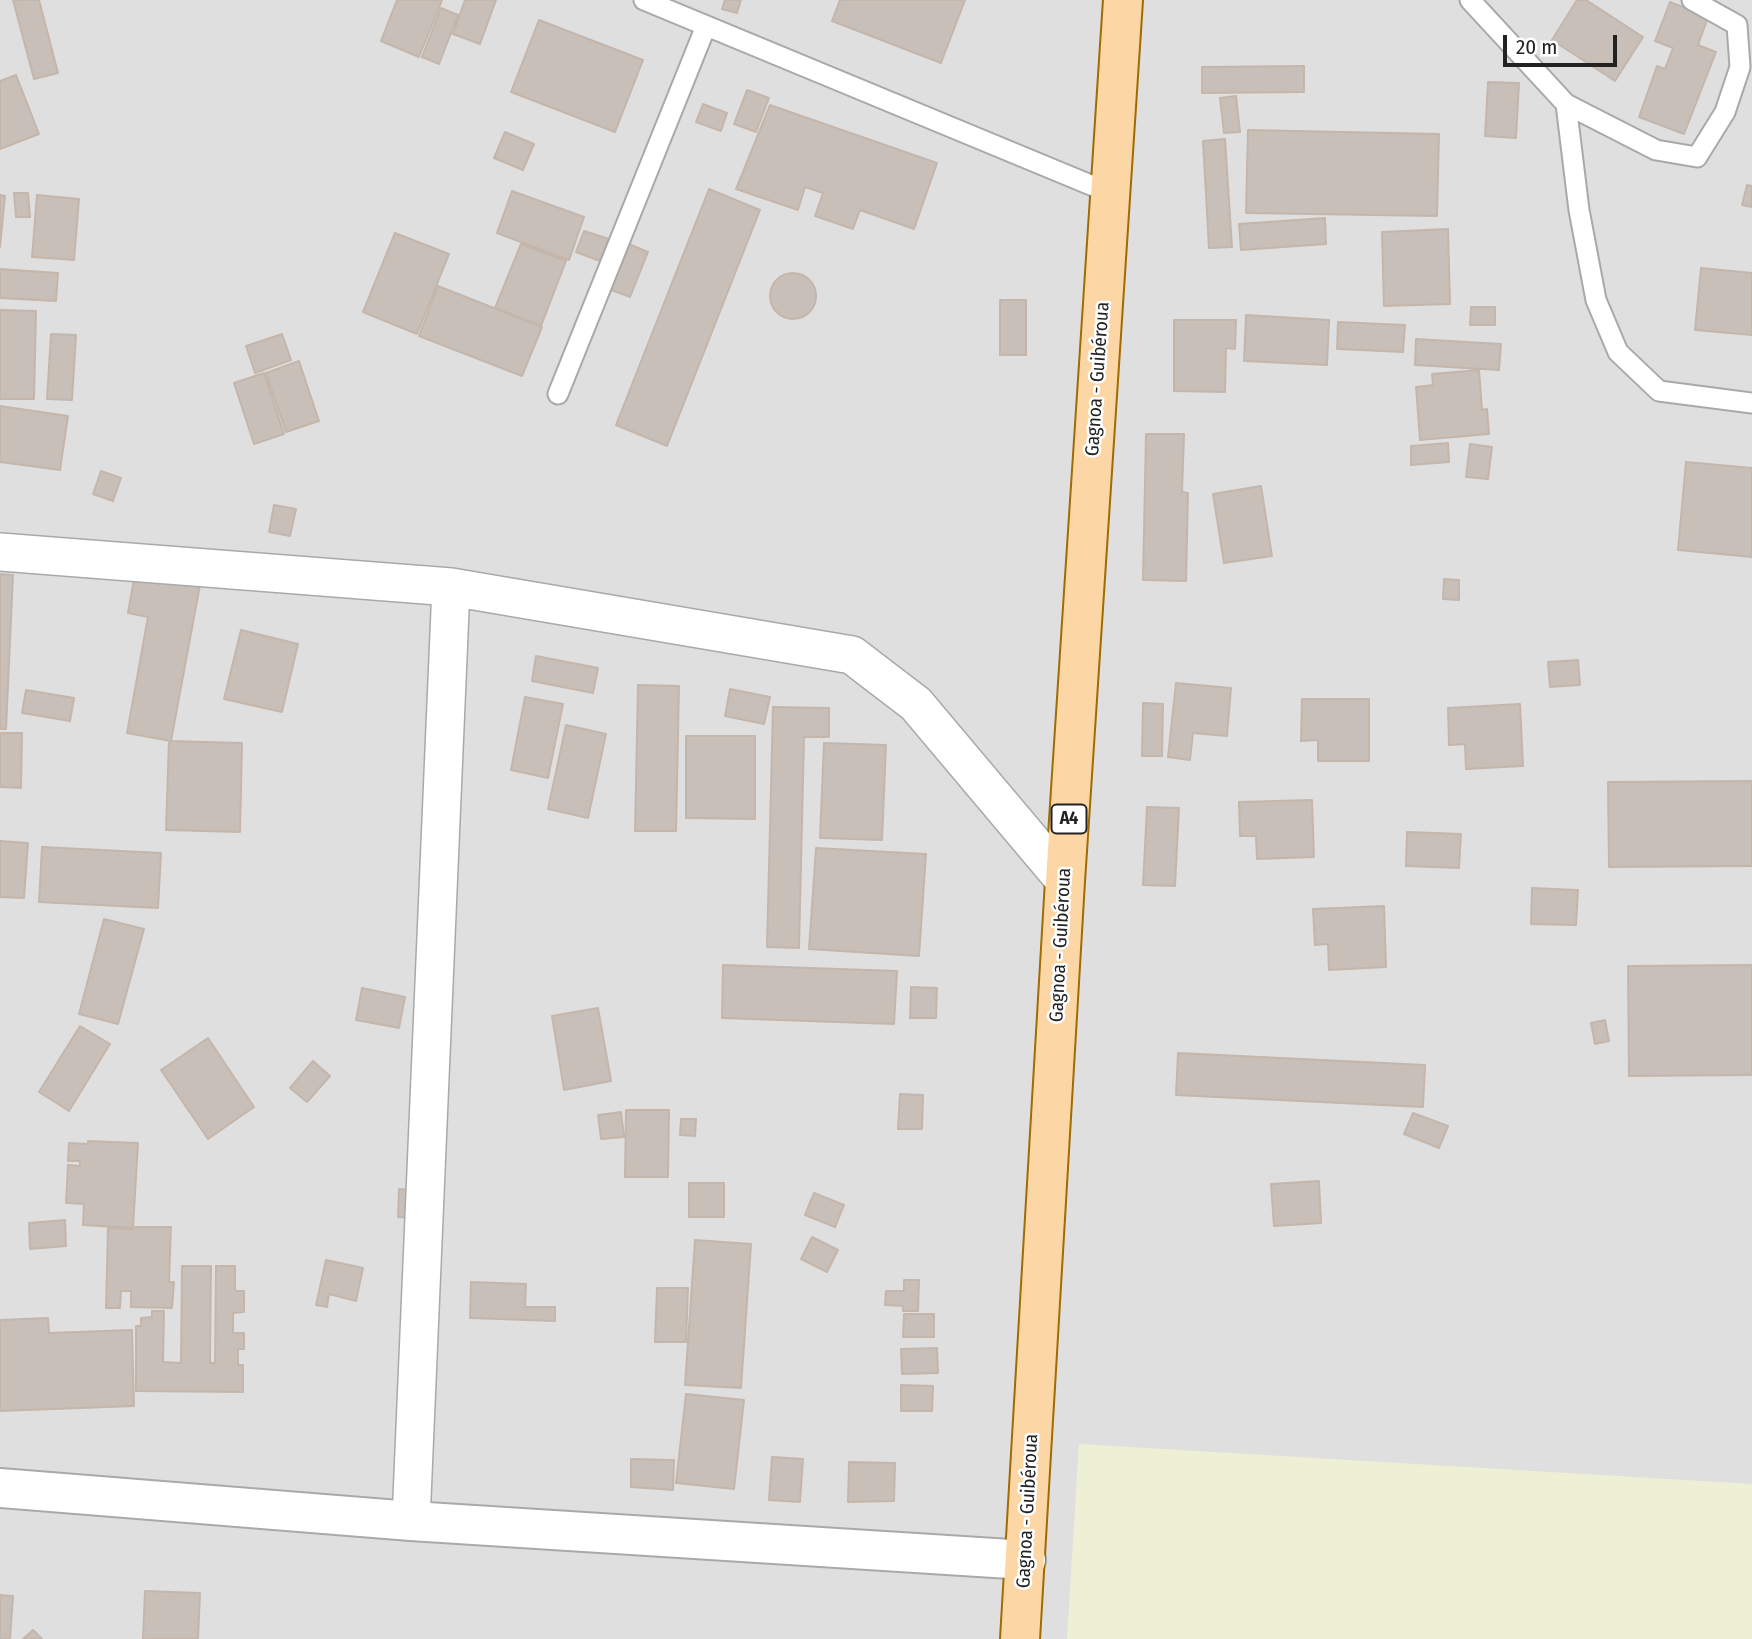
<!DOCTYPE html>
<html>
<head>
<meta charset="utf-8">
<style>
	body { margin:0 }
	#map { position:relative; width:1752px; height:1639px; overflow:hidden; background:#f2efe9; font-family:"Fira Sans Condensed",sans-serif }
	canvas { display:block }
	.scale { position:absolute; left:1503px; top:35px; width:114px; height:32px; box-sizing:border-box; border:4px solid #222; border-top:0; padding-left:9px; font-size:21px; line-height:24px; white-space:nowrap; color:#222; -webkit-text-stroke:5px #fff; paint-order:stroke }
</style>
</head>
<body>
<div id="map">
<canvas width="1752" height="1639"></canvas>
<div class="scale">20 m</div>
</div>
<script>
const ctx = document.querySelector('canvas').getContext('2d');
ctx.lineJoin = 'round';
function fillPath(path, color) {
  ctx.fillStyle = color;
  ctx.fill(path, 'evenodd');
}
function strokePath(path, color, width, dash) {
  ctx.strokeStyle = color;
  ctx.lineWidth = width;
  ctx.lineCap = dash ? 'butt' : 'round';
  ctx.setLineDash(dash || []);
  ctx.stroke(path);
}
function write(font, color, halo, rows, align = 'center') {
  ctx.font = font + ' "Fira Sans Condensed",sans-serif';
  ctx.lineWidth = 5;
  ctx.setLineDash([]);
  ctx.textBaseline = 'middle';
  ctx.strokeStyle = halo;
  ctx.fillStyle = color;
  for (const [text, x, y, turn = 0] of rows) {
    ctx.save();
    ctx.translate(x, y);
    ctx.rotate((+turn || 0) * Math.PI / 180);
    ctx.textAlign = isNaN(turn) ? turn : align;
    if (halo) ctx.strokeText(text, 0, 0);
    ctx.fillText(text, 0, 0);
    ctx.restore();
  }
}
fillPath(new Path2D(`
	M0,0H1752V1639H0Z`), '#e0dfdf');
fillPath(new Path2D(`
	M1079,1444L1752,1484V1639H1067Z`), '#eef0d5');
const building = new Path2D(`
	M13,0H39L58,73L34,79Z
	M397,0H442L419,57L381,41Z
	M465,0H496L480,44L453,34Z
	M725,0H741L737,13L722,9Z
	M840,0H965L941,63L832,21Z
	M1577,0H1586L1643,37L1615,81L1552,40Z
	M1670,2L1708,17L1698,45L1716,52L1684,134L1639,117L1657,66L1665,69L1673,48L1655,41Z
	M441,8L458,15L439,64L422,57Z
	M539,20L643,60L615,132L511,92Z
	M1304,66V92L1202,93V67Z
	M16,75L39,134L0,149V81Z
	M1488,82L1519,83L1516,138L1485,136Z
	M747,90L769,98L756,132L734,124Z
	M1236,96L1240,132L1224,133L1220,98Z
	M703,104L727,113L721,131L696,122Z
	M770,105L937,163L914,229L860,210L853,229L815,216L823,193L805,187L798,210L736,189Z
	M1248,130L1439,134L1437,216L1246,213Z
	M505,132L534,144L523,170L494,158Z
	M1225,139L1232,247L1209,248L1203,141Z
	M1747,185L1752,186V207L1742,205Z
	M709,189L760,210L667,446L616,425Z
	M512,191L584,217L569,260L497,233Z
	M14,193H28L30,217H16Z
	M0,195L5,196L0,247Z
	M37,195L79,199L74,260L32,257Z
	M1325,218L1326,244L1241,250L1239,224Z
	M1448,229L1450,304L1384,306L1382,232Z
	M584,231L609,239L600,261L576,252Z
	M395,233L449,254L417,334L363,312Z
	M624,242L648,252L630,297L606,288Z
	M521,244L566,261L541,326L495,308Z
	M1701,268L1752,273V335L1695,330Z
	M0,269L58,273L56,301L0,298Z
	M770 296a23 23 0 1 1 46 0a23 23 0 1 1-46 0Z
	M438,286L542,327L522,376L419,336Z
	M1000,300H1026V355H1000Z
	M1471,307H1495V325H1470Z
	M0,310L36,311L34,399H0Z
	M1246,315L1329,320L1327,365L1244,361Z
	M1174,320H1236L1235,349L1226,348L1225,392L1174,391Z
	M1338,322L1405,325L1403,352L1337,349Z
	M51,334L76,335L72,400L47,399Z
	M282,334L291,360L255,373L246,346Z
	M1416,339L1501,344L1499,370L1415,365Z
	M299,361L319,421L286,432L266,373Z
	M1479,370L1482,410L1487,409L1489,434L1420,440L1416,387L1433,385L1432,374Z
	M264,373L284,434L254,444L234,383Z
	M0,406L68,416L60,470L0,462Z
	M1146,434H1184L1182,492L1188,493L1186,581L1143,580Z
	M1448,443L1449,462L1411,465V446Z
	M1470,444L1492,447L1488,479L1466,477Z
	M1686,462L1752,468V557L1678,550Z
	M101,471L121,478L113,501L93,494Z
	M1261,486L1272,556L1224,563L1213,494Z
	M274,505L296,509L290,536L269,532Z
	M135,573L200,585L171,741L127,733L148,617L128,613Z
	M0,574L13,575L6,729H0Z
	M1444,579L1459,580V600L1443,599Z
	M241,630L298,644L282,712L224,699Z
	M536,656L598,668L593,693L532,681Z
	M1578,660L1580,685L1550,687L1548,662Z
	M1176,683L1231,688L1227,736L1193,733L1190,760L1168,757Z
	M638,685L679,686L676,831H635Z
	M730,689L770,697L764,724L725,716Z
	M26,690L74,698L70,721L22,713Z
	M525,697L563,704L548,778L511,770Z
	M1302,699H1369V761H1318V740L1301,741Z
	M1143,703L1163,704L1162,756H1142Z
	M1520,704L1523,766L1466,769L1465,744L1449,745L1448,708Z
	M773,707L829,708V737H804L799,948L767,947Z
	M566,725L606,734L588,818L548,809Z
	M0,733H22L21,788L0,787Z
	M686,736H755V819L686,818Z
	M169,741L242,743L240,832L166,830Z
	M824,743L886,745L882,840L820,838Z
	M1752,781V866L1609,867L1608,782Z
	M1312,800L1314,857L1257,859L1256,836H1240L1239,802Z
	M1147,807L1179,808L1175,886L1143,885Z
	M1407,832L1461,834L1459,868L1406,866Z
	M0,841L28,843L24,898L0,897Z
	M42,847L161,853L158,908L39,902Z
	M816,848L926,854L919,956L809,949Z
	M1532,888L1578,890L1576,925L1531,924Z
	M1384,906L1386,967L1329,970L1328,944L1315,945L1313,909Z
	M104,919L144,929L118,1024L79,1014Z
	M723,965L897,971L894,1024L722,1018Z
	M1752,965V1075L1629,1076L1628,966Z
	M911,987L937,988L936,1018H910Z
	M362,988L405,997L399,1028L356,1020Z
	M598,1008L611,1081L564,1090L552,1016Z
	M1605,1020L1609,1041L1595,1044L1591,1023Z
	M80,1026L110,1044L69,1111L39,1092Z
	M208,1038L254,1107L208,1139L161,1070Z
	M1178,1053L1425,1065L1423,1107L1176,1095Z
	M313,1061L330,1076L307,1102L290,1088Z
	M900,1094L923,1095L922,1129H898Z
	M626,1110H669L668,1177H625Z
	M621,1112L624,1137L601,1139L598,1115Z
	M1413,1113L1448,1126L1439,1148L1404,1134Z
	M681,1119H696L695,1136L680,1135Z
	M88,1141L138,1143L133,1228L83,1225L84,1204L66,1203L68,1165L80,1166V1161H68L69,1143L88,1144Z
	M1319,1181L1321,1223L1274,1226L1271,1184Z
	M689,1183H724V1217H689Z
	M399,1189L412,1190L410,1218L398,1217Z
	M814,1193L844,1205L835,1227L805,1215Z
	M65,1220L66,1246L30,1249L29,1223Z
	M133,1227H171L169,1282H174L172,1308L131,1307V1291H121L120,1308H106L108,1228L133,1229Z
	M812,1237L838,1250L827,1272L801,1259Z
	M695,1240L751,1244L741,1388L685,1385Z
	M326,1260L363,1268L356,1301L329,1294L327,1307L316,1305Z
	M182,1266H211L210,1363H215L216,1266H235V1291H244V1312L233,1313V1333H244V1349H238V1365H243V1392L136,1391V1326H141V1318L152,1317V1311H164L163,1362L181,1363Z
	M904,1280H919L918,1311H903V1306L885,1305L886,1291H904Z
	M471,1282L526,1284L525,1307H555V1321L470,1318Z
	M657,1288H688L686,1342H655Z
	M904,1314H934V1337H903Z
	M48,1318L49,1333L132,1330L134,1406L0,1411V1320Z
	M937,1348L938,1373L902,1374L901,1349Z
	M901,1385L933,1386L932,1411H901Z
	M686,1394L744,1400L734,1489L676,1483Z
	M772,1457L803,1459L800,1502L769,1500Z
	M631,1459L674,1460L673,1490L631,1487Z
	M849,1462L895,1463L894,1501L848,1502Z
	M145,1591L200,1593L198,1639H143Z
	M0,1595L13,1596L10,1639H0Z
	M33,1630L42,1639H23Z`);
fillPath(building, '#c7bfb8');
strokePath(building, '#c4b6ab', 2);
const service = new Path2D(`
	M644,0L1110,193
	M1470,0L1566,104L1656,150L1697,157L1725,112L1740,67L1737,25L1692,0
	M1566,104L1579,210L1596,300L1618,352L1659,391L1752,403
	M558,394L706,26`);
const minor = new Path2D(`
	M0,552L451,587L852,655L916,704L1065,881
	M411,1521L451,587`);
const tertiary = new Path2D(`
	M0,1488L411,1521L1026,1560`);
const primary = new Path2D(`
	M1020,1639L1065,881L1123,0`);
strokePath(service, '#a9a9a9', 23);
strokePath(minor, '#a9a9a9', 40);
strokePath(tertiary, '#a9a9a9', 42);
strokePath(primary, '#a06b00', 42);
strokePath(service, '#fff', 19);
strokePath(minor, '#fff', 37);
strokePath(tertiary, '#fff', 38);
strokePath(primary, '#fcd6a4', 38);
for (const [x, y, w] of [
	[1069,819,35]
]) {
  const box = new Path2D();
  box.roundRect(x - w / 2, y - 14.5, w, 29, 5);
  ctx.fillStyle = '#fff';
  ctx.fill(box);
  strokePath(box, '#222', 2);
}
write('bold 18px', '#222', null, [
	["A4",1069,819]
]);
write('19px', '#222', '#fff', [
	["Gagnoa - Guibéroua",1098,379,-86],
	["Gagnoa - Guibéroua",1061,945,-87],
	["Gagnoa - Guibéroua",1028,1511,-87]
]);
</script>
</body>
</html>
